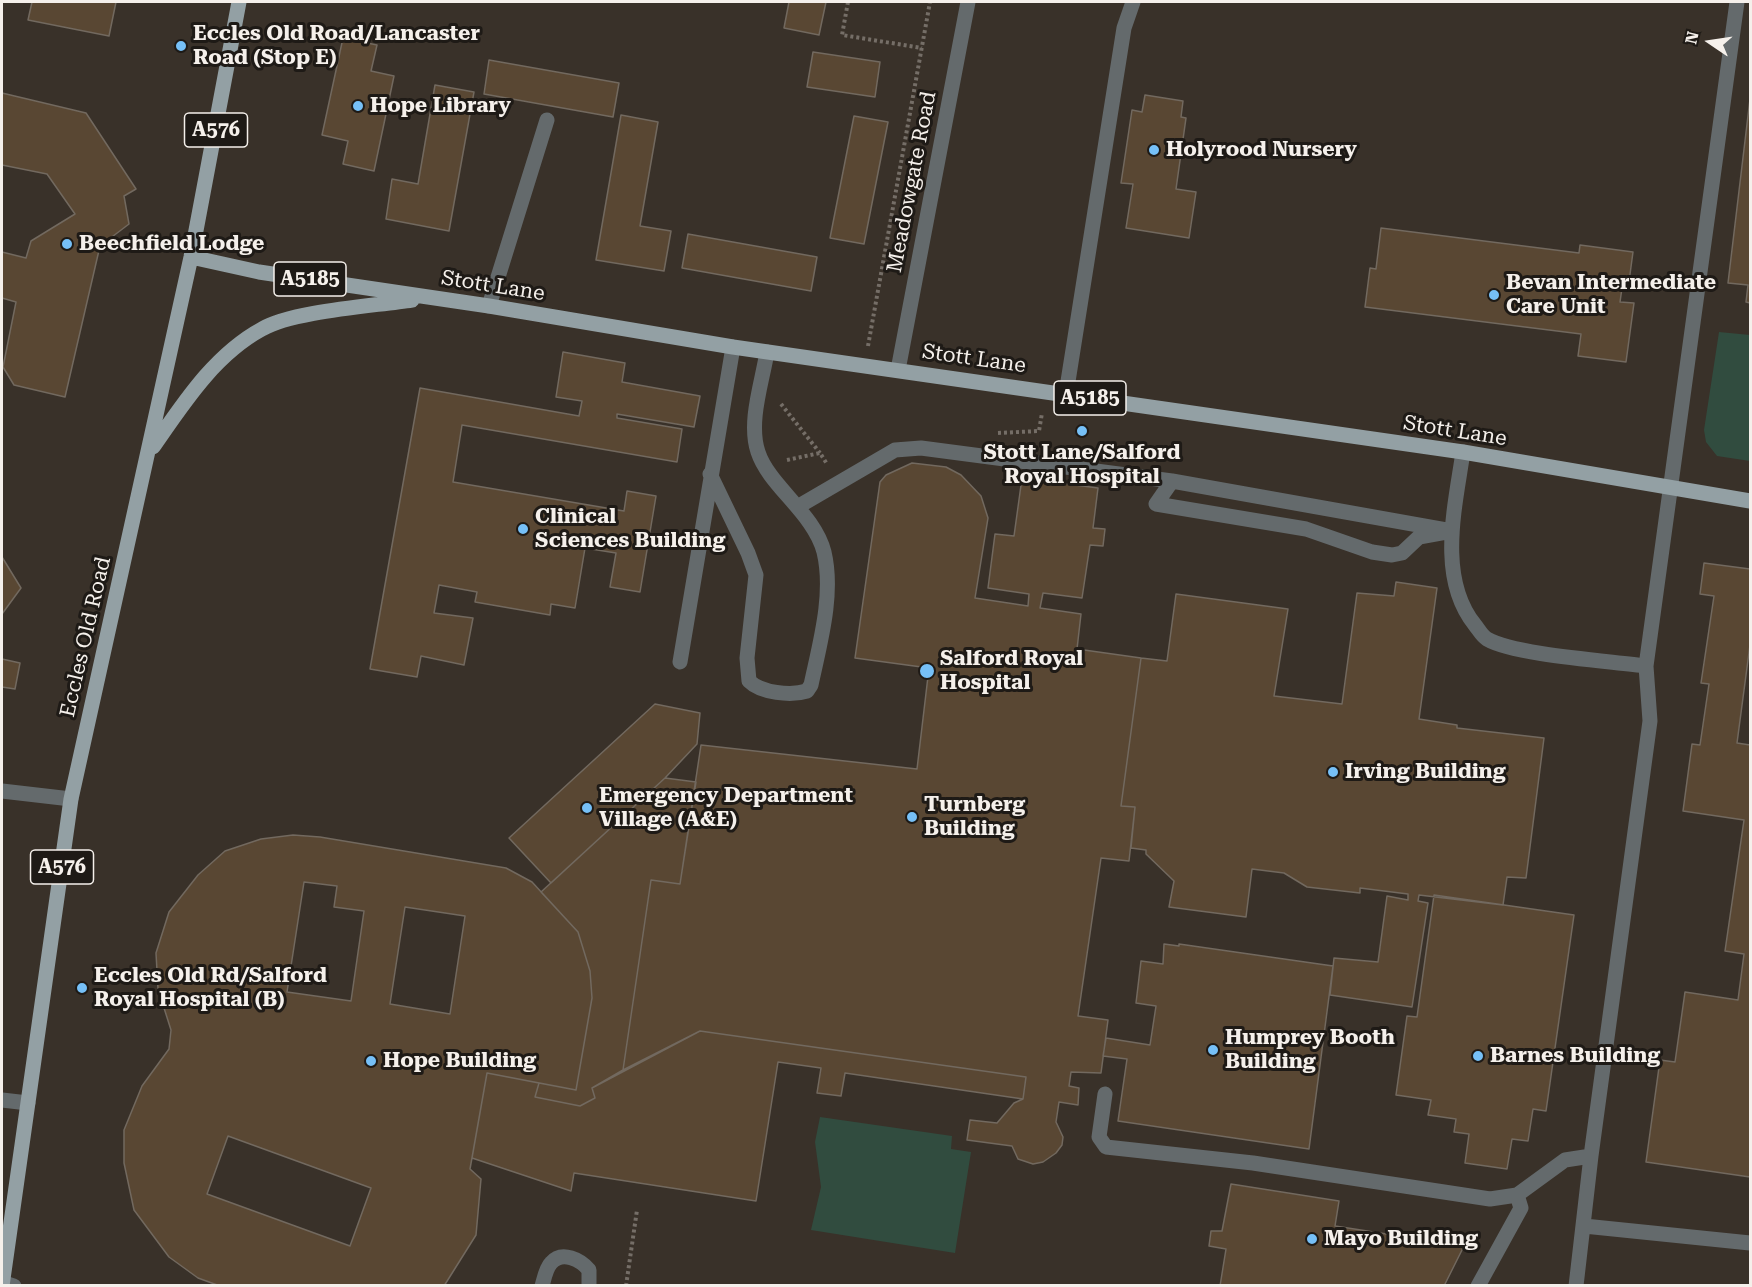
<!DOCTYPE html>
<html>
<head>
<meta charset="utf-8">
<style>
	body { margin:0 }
	#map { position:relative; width:1752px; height:1287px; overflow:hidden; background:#393129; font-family:"Roboto Serif",serif }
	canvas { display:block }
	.frame { position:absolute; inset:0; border:3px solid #f5f0eb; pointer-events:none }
	.north { position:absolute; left:1680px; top:12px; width:60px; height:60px; -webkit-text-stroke:4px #1e1a16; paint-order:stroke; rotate:283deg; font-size:16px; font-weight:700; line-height:24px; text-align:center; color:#f5f0eb }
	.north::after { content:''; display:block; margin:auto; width:21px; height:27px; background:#f5f0eb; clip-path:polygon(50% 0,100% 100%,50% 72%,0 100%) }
</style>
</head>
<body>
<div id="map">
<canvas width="1752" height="1287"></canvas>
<div class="frame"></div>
<div class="north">N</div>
</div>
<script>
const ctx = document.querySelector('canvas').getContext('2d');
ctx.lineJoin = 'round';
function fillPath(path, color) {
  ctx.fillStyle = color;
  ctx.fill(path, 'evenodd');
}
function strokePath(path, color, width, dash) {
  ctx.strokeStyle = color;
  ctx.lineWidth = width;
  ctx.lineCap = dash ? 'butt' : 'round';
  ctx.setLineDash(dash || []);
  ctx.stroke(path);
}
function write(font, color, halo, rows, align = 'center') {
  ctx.font = font + ' "Roboto Serif",serif';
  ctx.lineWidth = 6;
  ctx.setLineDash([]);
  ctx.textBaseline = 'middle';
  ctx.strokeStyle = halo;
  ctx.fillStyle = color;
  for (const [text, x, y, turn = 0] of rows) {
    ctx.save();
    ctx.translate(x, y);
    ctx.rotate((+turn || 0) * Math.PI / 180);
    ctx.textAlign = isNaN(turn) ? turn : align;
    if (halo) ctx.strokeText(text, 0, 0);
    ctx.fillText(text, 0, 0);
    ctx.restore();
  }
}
fillPath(new Path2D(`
	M1719,332L1750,335V461L1717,456L1706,442L1704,430Z
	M820,1117L952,1136L951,1149L971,1152L955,1253L811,1230L821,1187L815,1142Z`), '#314c3f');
const building = new Path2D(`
	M32,2H116L109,36L28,20Z
	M789,2H826L819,35L784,28Z
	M343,38L377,45L371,71L394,76L374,171L343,164L348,141L322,135Z
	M813,52L880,62L875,97L807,87Z
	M489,60L619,83L613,117L484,94Z
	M435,85L474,92L449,231L386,219L392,179L418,184Z
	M2,93L86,113L136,189L124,196L129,224L100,246L65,397L14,385L3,367L16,302L2,298V252L26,258L31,241L75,214L47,174L2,165Z
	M1145,95L1183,101L1181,117L1186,118L1176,189L1196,192L1189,238L1126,228L1133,184L1121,183L1132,110L1142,112Z
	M1750,99V303L1746,302L1748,285L1728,283Z
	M621,115L658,122L640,226L671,231L664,271L596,260Z
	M854,116L888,122L864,244L830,238Z
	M1381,228L1579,253L1580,245L1633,252L1628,289L1622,288L1620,302L1634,303L1626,362L1578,356L1581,334L1365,307L1370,268L1376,269Z
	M688,234L817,257L811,291L682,268Z
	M563,352L625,363L622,382L700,396L694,427L617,414V418L682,429L677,462L462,425L453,482L624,511L627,491L656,496L640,592L610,587L616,553L585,548L575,608L551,604L550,615L475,602L477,592L439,585L434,613L473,618L464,665L421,656L417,677L370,669L420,388L579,416L582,401L556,397Z
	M912,463L946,467L961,475L981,496L988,518L975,598L1028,606L1029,594L988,588L995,534L1014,536L1022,478L1098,488L1093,528L1105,529L1103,546L1090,545L1082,598L1043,593L1040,608L1081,614L1077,649L1141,658L1121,806L1135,807L1129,861L1101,858L1078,1016L1108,1020L1101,1073L1071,1072L1069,1086L1079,1088L1078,1105L1059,1102L1056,1122L1063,1137L1062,1145L1056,1153L1043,1162L1033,1164L1018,1159L1012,1146L967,1140L970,1120L997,1123L1014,1103L1023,1099L1026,1077L700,1031L623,1070L651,880L680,884L701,745L917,769L929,668L855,658L880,482L886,475Z
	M2,557L21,588L2,614Z
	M1704,563L1750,569V645L1737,743L1750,745V1177L1646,1162L1660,1060L1675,1062L1685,992L1738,1000L1744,954L1725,951L1744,820L1683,811L1692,744L1700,745L1709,684L1701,683L1714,596L1700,594Z
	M1396,582L1437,588L1419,719L1457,725V728L1544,738L1526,878L1507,877L1503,905L1419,895L1418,901L1428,903L1412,1007L1330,995L1334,958L1378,962L1387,896L1408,900V894L1360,888V893L1307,887L1284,873L1252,869L1246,917L1169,907L1174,881L1146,854V850L1131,848L1135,807L1121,806L1141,658L1167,661L1176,594L1288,609L1274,696L1342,704L1357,593L1394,596Z
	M2,659L20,663L15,689L2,687Z
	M655,704L700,713L697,744L665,778L551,883L509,838Z
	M665,778L696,782L680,884L651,880L623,1070L592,1088L595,1098L580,1106L535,1097L539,1083L576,1090L592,998L590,971L578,932L541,892Z
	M293,835L320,837L506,868L532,882L578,932L590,971L592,998L576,1090L487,1073L470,1169L481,1179L476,1235L444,1286H220L198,1278L169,1257L134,1210L124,1163V1130L142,1086L169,1049L171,1030L158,989L156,953L169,912L198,875L225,851L261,839ZM304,882L337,886L334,907L364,911L351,1001L287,992ZM405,907L465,916L450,1014L390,1004ZM228,1136L371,1188L350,1246L207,1194Z
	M1434,895L1574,915L1546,1111L1533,1109L1528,1141L1512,1139L1507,1169L1465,1163L1469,1134L1454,1132L1456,1119L1428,1115L1431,1100L1396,1095L1407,1016L1417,1017Z
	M1164,944L1179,946V944L1333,966L1309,1149L1118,1121L1127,1059L1103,1056L1106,1038L1150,1045L1156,1006L1136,1003L1141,961L1163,964Z
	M700,1031L1026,1077L1023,1099L845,1073L841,1096L817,1093L821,1068L778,1062L756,1201L574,1173L571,1191L472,1158L487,1073L539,1083L535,1097L580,1106L595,1098L592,1088Z
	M1231,1184L1339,1201L1335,1226L1464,1246L1444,1286H1220L1226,1249L1209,1246L1211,1231H1222Z`);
fillPath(building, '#594733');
strokePath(building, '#72695f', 1.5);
strokePath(new Path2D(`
	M848,2L842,35L922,48
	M868,346L930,2
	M781,404L820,453
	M998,433L1039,431L1042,413
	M787,460L820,453L827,464
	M626,1286L637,1210`), '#756e67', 4, [3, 3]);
strokePath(new Path2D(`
	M489,306L547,120
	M1066,394L1124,28L1133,2
	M1463,452C1455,507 1437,578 1475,625C1479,630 1482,636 1487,639C1514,655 1610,661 1646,666
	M710,474L748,553L756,575L747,658L749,681C761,693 791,696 807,691L811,685C820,643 834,594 824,552C814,513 769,486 758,452C748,422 762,383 767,352
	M1172,481L1452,531L1419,537L1402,553L1392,555L1372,552L1306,529L1156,504Z
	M799,506L895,450L921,448L1172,481
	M680,662L733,347
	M1105,1094L1099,1137L1106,1147L1253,1163L1490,1199L1517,1195L1565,1160L1591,1156
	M1584,1226L1750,1243
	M2,1282L14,1286
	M542,1286C544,1279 546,1268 551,1263C562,1250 581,1260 589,1270V1286
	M1478,1286L1521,1208L1517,1195
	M1576,1286L1591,1156L1650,721L1646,666L1737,2`), '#646a6c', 15);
strokePath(new Path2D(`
	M898,370L968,2
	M2,791L71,799
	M2,1100L28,1103`), '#646a6c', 15);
strokePath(new Path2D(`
	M191,257L259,272L489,306L733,347L1463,452L1750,501
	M153,447C183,404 214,355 262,329C293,311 374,306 412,300
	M2,1286L71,799L191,257L239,2`), '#93a0a4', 15);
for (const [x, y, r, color] of [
	[181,46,6,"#76c0f7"],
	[358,106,6,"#76c0f7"],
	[1154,150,6,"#76c0f7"],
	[67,244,6,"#76c0f7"],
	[1494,295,6,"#76c0f7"],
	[1082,431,6,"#76c0f7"],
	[523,529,6,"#76c0f7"],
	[927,671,8,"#76c0f7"],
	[1333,772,6,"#76c0f7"],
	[587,808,6,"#76c0f7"],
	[912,817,6,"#76c0f7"],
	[82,988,6,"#76c0f7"],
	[1213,1050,6,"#76c0f7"],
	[1478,1056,6,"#76c0f7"],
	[371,1061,6,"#76c0f7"],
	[1312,1239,6,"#76c0f7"]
]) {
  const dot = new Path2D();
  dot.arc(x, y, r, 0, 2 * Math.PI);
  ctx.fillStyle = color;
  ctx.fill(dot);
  strokePath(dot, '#1e1a16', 2);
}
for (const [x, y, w] of [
	[216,130,63],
	[310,279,72],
	[1090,398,72],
	[62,867,63]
]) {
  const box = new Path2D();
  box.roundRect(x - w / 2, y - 17, w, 34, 4.5);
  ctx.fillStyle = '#1e1a16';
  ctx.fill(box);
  strokePath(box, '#f5f0eb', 1.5);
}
write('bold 20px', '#f5f0eb', null, [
	["A576",216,130],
	["A5185",310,279],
	["A5185",1090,398],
	["A576",62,867]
]);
write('bold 21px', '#f5f0eb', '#1e1a16', [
	["Eccles Old Road/Lancaster",193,34],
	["Road (Stop E)",193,58],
	["Hope Library",370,106],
	["Holyrood Nursery",1166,150],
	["Beechfield Lodge",79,244],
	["Bevan Intermediate",1506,283],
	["Care Unit",1506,307],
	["Stott Lane/Salford",1082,453,"center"],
	["Royal Hospital",1082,477,"center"],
	["Clinical",535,517],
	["Sciences Building",535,541],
	["Salford Royal",940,659],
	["Hospital",940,683],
	["Irving Building",1345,772],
	["Emergency Department",599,796],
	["Village (A&E)",599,820],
	["Turnberg",924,805],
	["Building",924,829],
	["Eccles Old Rd/Salford",94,976],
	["Royal Hospital (B)",94,1000],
	["Humprey Booth",1225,1038],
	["Building",1225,1062],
	["Barnes Building",1490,1056],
	["Hope Building",383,1061],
	["Mayo Building",1324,1239]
], 'left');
write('21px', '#f5f0eb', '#1e1a16', [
	["Meadowgate Road",912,182,-79],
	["Stott Lane",493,286,9],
	["Stott Lane",974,359,8],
	["Stott Lane",1455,431,9],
	["Eccles Old Road",86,637,-77]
]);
</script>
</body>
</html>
